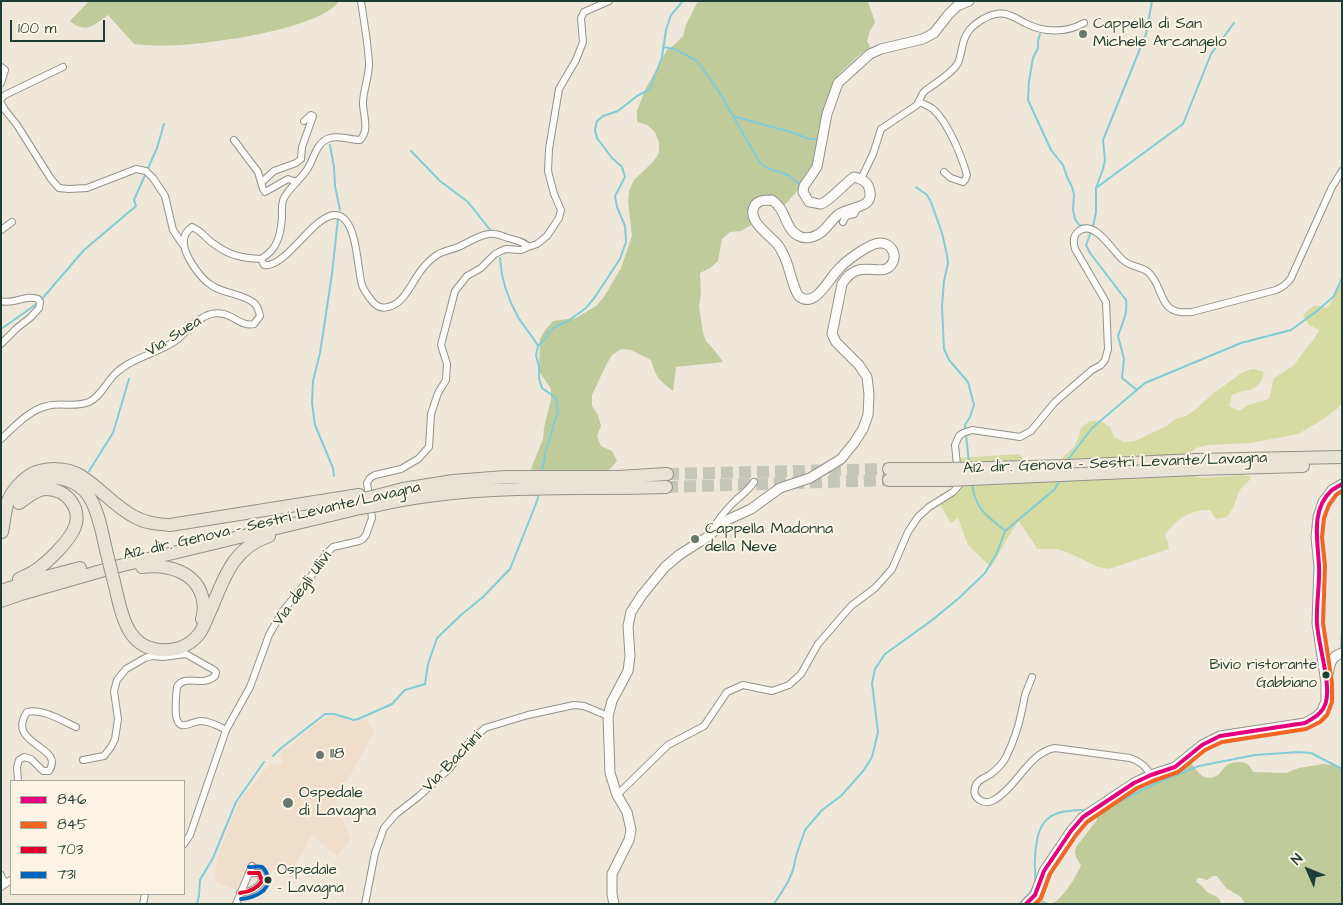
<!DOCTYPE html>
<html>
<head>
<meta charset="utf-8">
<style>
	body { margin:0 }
	#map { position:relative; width:1343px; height:905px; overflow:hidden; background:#eee7da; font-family:"Architects Daughter",sans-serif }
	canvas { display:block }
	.frame { position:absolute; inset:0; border:2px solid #1f3d34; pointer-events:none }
	.legend { position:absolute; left:10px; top:780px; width:175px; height:115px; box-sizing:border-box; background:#fcf5e5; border:1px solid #a4ab9e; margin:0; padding:6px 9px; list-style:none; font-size:15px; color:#1f3d34 }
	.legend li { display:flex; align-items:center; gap:10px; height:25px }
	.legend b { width:25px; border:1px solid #a4ab9e }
	.north { position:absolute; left:1283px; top:845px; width:50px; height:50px; -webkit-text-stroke:4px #fcf5e5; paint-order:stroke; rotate:314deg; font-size:14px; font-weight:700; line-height:20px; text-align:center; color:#1f3d34 }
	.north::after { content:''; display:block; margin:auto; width:18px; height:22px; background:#1f3d34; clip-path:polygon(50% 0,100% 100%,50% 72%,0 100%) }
	.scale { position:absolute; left:10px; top:20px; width:95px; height:22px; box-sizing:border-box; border:2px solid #1f3d34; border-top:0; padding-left:6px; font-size:15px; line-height:18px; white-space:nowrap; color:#1f3d34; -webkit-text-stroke:4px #fcf5e5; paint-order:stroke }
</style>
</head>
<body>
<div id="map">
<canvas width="1343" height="905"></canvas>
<div class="frame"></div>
<ul class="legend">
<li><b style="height:6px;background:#e5007d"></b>846</li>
<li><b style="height:6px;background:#f26522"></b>845</li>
<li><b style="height:6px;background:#e4002b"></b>703</li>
<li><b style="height:6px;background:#0065bd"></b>731</li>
</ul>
<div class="north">N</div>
<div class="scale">100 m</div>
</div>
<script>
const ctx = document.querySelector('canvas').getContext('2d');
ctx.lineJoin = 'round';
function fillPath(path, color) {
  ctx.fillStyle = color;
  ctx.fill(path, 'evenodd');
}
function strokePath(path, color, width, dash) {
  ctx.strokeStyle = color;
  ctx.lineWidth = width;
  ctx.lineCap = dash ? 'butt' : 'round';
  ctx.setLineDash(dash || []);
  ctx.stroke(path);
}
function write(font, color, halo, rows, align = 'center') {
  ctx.font = font + ' "Architects Daughter",sans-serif';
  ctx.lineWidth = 4;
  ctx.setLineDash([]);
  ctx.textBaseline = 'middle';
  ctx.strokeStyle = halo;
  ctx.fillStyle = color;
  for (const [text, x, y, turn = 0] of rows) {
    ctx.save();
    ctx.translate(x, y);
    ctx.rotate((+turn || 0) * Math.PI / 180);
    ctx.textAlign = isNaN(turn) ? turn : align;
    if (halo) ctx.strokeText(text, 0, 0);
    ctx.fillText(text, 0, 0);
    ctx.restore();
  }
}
fillPath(new Path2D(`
	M328,716L340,717L354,722L366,719L374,732L336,801V804L351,839L337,856L312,835L294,867L293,879L273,869L270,874L250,865L237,890L218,883L215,880L214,872L218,861L216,860L240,800L270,764L275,765L283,764L280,754L321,720Z`), '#efdeca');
fillPath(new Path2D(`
	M1342,282V402L1338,408L1319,422L1298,434L1251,443L1207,445L1196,448L1187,455L1189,475L1204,478L1242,475L1251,477C1249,483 1243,485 1240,490C1235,501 1235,507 1227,517L1216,519L1210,510C1190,509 1175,520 1165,535L1168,542L1169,549L1109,569L1098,567L1069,553L1058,549H1037C1032,539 1025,531 1019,521L1013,529L991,567L968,545L958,518L951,523L940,504L954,496L960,488L959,458L1019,454L1036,472L1058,462L1074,447L1078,439L1081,428L1090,421H1101L1110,427L1114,437L1124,442L1135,441L1167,426L1175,419L1186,416L1195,410L1214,393L1243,372L1253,369L1264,372C1258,394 1250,387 1232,395L1229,406L1239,411L1248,405L1269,399L1274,378L1293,366L1314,339L1319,330L1309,325L1303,316C1312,305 1314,304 1327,308C1334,300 1336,291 1342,282Z`), '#d5dba2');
fillPath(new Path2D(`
	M89,1H339C320,28 225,41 192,44C174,46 153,46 134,44L108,15C93,26 86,34 70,21Z
	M698,1H868L875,22L870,31L867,41L870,47L856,58L838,75L830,95L814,162L797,191L782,208L773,195H765L755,200L750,216L751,225L741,231L730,232L722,239L718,261L710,268L700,273L701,294L699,306L703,333L706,341L715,351L723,362L676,367L673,391C659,380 656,378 651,360L631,350L621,349L612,355L606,365L592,395V406L598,415L601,426L597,436L601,446L612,451L617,461L610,469L600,471L547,472L531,469L543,439L544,428L551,399V389L539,371L540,339L546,329L553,321L576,318L596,306L604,297L621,268L632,236L628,201L629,191L634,180L653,162L659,153V142L655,132L647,125L637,122V111L645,90L667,50L675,44L683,36L686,25Z
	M1190,760C1195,770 1204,784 1218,775C1222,772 1224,766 1229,764C1233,762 1237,762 1241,762C1248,763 1250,766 1253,772L1286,773L1299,768L1324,764L1342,767V882L1340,885L1342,889V904H1245L1241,897L1226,888L1217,876H1213L1207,880L1200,878H1197L1196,882L1201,885L1207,892L1217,897L1220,900L1221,904H1033L1040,898C1044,901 1047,904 1052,903C1061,902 1078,874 1081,865C1077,859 1073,854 1076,847L1097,820V816L1102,809L1169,774Z`), '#bfcb9a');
strokePath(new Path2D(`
	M1040,34L1038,41V48L1033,58L1029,81L1028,100L1051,150L1063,165L1067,177L1072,187L1074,194L1073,210L1075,219L1079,225L1093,226
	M663,47L675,49L697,61L718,90L760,163L767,168L788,175L799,184
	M733,116L794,133L809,139H817
	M330,145L334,167L335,186L340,210
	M411,151L440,181L468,202L491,231
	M916,187L927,195L931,202L942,233L947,255L948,263L944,281L942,306L944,349L949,360L968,382L974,405L970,417L965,425L969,463
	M1096,188L1183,124L1211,54L1234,23
	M1093,227L1096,212V188L1103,169L1105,160L1103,140L1146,34L1152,1
	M1091,232L1086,245L1090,253L1126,300C1128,314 1122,324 1118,336L1124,359L1122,378L1137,390
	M500,258C501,278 508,299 518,317C524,327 532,335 538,346
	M41,300L84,250L136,206L134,200L157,148L164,124
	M1,329L38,303
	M1067,461L1092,428L1145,383L1241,343L1291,330L1317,311L1334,296L1342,278
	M89,471L113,433L129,379
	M542,471L546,450L558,411L556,398L542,388L539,378V367L536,355L538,346L546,338L548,333L555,327L568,321L586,308L595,297L620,259L626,242L625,226L617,207L615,196L625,177L622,167L612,158L597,138L595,130L597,121L603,116L618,111L637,96L650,89L662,57L666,30L671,15L683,1
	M334,476L333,468L315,425L312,403L313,381L320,353L332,274L338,218
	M972,483C975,509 986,515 1004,530
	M1341,650L1342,630
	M273,756L280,749L325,714H334L354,720L358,719L392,704L405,690L425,684L428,664L437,638L461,615L483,597L510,569L537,501L539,493
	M1105,807L1119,802L1154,784L1199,766L1255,755L1299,752L1311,753L1342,769
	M197,904L199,895L200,880L213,858L236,802L264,762
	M774,904L788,882L793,870L796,856L805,830L822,810L841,796L864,770L872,757L878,732L872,683L875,669L885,654L931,621L959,598L985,573L997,553L1005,531L1055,489L1059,481
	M1019,904C1025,899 1031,893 1034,886C1037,878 1034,867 1035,859C1036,834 1040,813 1069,811C1075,810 1082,809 1088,811`), '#84ccd5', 2);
strokePath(new Path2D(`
	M667,474L889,469
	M666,487L889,480`), '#c5c5b9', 12, [12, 6]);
const minor = new Path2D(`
	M1,67L5,70L1,83
	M1,99L5,95L63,67
	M919,102C924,104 929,106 933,109C949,124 961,155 967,175L965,180L963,182L951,178L944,172
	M1,103L5,110L17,125L51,179L59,188L69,189L87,188L136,169L146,171L153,178L165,196L173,230L183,245
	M234,140L258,172L263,189L265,192L288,179L297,182
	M861,179L873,154L881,129L917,105L923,93L926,90C935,84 953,72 958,63C960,58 961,53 962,48C965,33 970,27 983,19C1002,9 1009,14 1025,23C1044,33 1066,33 1084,23
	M262,182L274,171L296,163L301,159L302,147L313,116L311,115L304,121
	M843,222L846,216L854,214L858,207
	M1,230L12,222
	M528,247L537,244L547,236L559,218L561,210L554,194L548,171L549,149L559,89L576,60L583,42L581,18L584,12L609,1
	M1,301C14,305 25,294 38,299L40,302L39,308L31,317L17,328L1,344
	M1,439C14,427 29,410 47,406C61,402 75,408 89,402C100,397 106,383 115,374C132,357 158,354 178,339C188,330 197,318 211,314C230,309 240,328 254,324L260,316C259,311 258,306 254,303C242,293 223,294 211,285C200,278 182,253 184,240C184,234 188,230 192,227C201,230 206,239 214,244C230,256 242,258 261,259C264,257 267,255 270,252C279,243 281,230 282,217C282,210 281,204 284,198C290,187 299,181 306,171C314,161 315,142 330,138C339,135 350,140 360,140C370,130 363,115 363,103C363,91 369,77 369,64C368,43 364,22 361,1
	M712,531C717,520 725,511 734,502C741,495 748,491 754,482
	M1032,677C1030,683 1027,689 1025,695C1024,700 1023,705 1022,710C1019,725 1013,743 1006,757C1003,764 997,769 991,774C985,778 976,780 975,788C972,798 984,805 992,801C1016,789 1029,752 1055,748L1130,758C1140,761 1145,766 1151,775
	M83,760L104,756L111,747L115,739L118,719L114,691L117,680L126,669L145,658L152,656L163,657L186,654L214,670L216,672L215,676C202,688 185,673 177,687C176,696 175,706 176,715C178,733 191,722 200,721C208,721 219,726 226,730
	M18,781L17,767L19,760L24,757L31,759L43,771H49C66,746 5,745 27,712C42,708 63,721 76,727
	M617,795L668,745L704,726L727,692L743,685L772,691L789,685L801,674L818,644L851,606L875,588L892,569L908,532L918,517L929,507L953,492L959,485L955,445L959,436L963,433L972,430L1020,437L1031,431L1055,402L1092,370L1101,365L1105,360L1108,349L1106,302L1075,249C1073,242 1073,235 1079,231C1095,219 1113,252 1123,260C1130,267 1141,266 1148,272C1166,288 1156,316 1192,312L1276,290C1283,287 1287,284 1291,278L1332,187L1342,171
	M184,844L190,835L226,730L250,687L269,635L282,612L310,578L326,554L333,547L359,541L363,539L366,535L372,518L367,483L370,478L375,475L401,469L418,459L429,447L431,414L438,393L446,380L447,364L441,345L455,291L467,276L481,268L495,254L501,251L506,249L521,250L528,247C524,241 514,240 508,238C502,236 496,233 489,234C478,235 468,243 458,247C451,250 442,251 437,255C432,258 427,263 423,268C413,279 405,304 388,307C381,309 376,306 372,301C368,296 364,291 362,285C357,270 358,214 334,215C312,217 285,269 264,265L261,259
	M1,875L3,880L7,882
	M1,887L11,880
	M240,893C249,892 258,889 262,881L261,876L259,873H249
	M143,904L145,894
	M236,904L252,866
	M365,904L375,853L384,828L396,814L418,797L450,768L467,745L485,728L528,715L574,705L584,706L608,716`);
const tertiary = new Path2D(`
	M1327,679C1330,667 1329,657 1342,653
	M614,904L612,894V874L629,840L631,830L627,812L617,795L610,773L608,716L612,701L628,671L630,656L628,626L631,612L642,595L665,567L679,555L709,536L725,521L751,509L780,488L810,478L841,459L854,443L863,429L868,415L869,394L867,377L859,365L836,342L832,334L842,284C860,254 883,282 893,262C895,257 894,252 891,248C889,245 884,243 881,243C870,242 843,263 837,271C829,279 815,308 800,297C794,293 789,266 785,258C783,254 781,249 778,245C770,235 745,220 755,205C759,200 765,200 772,200C775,202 778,205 780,208C786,217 788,231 799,236C804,239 812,238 817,235C825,232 831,220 839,214C851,206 876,209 869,188C867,181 861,179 854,177C845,183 830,201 821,204C817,204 813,202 809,202L803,192L804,186L817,167L827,114L838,83L870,54L881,49L923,39L934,33L948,15L957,6L969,1
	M1026,904L1035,895L1044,871L1071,831L1083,817L1134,783L1151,775L1175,767L1202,745L1220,736L1305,723L1316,717L1322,711L1326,701V683L1317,623L1319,566L1316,537L1318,517L1323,502L1332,490L1342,484`);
const motorway = new Path2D(`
	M1068,466L1195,460L1342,457
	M889,469H948
	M1196,469L1303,466
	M889,480H948
	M376,496L403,489L453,481L505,477H618L667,474
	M22,497C35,469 76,474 90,498C99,513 102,533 106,550
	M19,503C27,498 36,489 46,489C68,489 84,511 73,531C66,544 48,562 36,570C31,574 25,576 19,579
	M378,505C473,483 570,490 666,487
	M2,532C4,522 5,510 8,501C12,491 21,481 30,475C44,467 68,467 81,476C100,488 114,506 133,516C145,523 156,524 170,525L359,495
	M142,567C167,564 197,571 203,600C204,606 204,613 202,619
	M114,582C122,614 126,653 169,650C182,649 194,642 201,631C205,624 208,615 212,607C225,575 234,548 269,536
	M1,591L38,579L80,568
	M1,601L21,594L115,567L360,508`);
strokePath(minor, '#92938b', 8);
strokePath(tertiary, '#92938b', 11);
strokePath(motorway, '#92938b', 14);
strokePath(minor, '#fcfbf9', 6);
strokePath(tertiary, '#fcfbf9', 9);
strokePath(motorway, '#e9e2d6', 12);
const motorwayBridge = new Path2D(`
	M948,469L1068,466
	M948,480L1196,469
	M359,500L376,496
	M360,508L378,505
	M106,550L114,582`);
strokePath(motorwayBridge, '#92938b', 14, []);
strokePath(motorwayBridge, '#e9e2d6', 12);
strokePath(new Path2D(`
	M1026,904L1035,895L1044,871L1071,831L1083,817L1134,783L1151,775L1175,767L1202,745L1220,736L1305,723C1314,718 1323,713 1326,702C1331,682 1318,645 1317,623C1316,604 1320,585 1319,566C1318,541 1310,510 1332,490C1335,488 1339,486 1342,484`), '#e5007d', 4);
strokePath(new Path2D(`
	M1035,904L1041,898L1050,874L1076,835L1087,822L1137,788L1153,781L1178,772L1205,750L1222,742L1306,729L1320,722L1327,715L1332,702V683L1323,623L1325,566L1322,537L1324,518L1329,505L1336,495L1342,491`), '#f26522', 4);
strokePath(new Path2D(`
	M240,893C249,892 257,889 262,881L259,873H249`), '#e4002b', 4);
strokePath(new Path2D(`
	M241,899C252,898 270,892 268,878C267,874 265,869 262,867C258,866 253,867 249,867`), '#0065bd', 4);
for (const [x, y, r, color] of [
	[1083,34,5,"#67786e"],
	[695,539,5,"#67786e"],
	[1326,675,4.5,"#1f3d34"],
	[320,755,5,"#67786e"],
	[288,803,6,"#67786e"],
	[268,880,4.5,"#1f3d34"]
]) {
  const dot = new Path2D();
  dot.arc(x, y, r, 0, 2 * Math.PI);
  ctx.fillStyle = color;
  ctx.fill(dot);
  strokePath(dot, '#fcf5e5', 2);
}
write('15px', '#1f3d34', '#fcf5e5', [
	["Bivio ristorante",1317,666],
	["Gabbiano",1317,684],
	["Ospedale",277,871,"left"],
	["- Lavagna",277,889,"left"]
], 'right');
write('16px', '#1f3d34', '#fcf5e5', [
	["Cappella di San",1093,25],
	["Michele Arcangelo",1093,43],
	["Cappella Madonna",705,530],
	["della Neve",705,548],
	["118",330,755],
	["Ospedale",299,794],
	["di Lavagna",299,812]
], 'left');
write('16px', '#1f3d34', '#fcf5e5', [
	["Via Suea",174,337,-32],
	["A12 dir. Genova - Sestri Levante/Lavagna",1115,464,-2],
	["A12 dir. Genova - Sestri Levante/Lavagna",272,522,-13],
	["Via degli Ulivi",303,589,-54],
	["Via Bachini",453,762,-46]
]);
</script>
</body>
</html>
